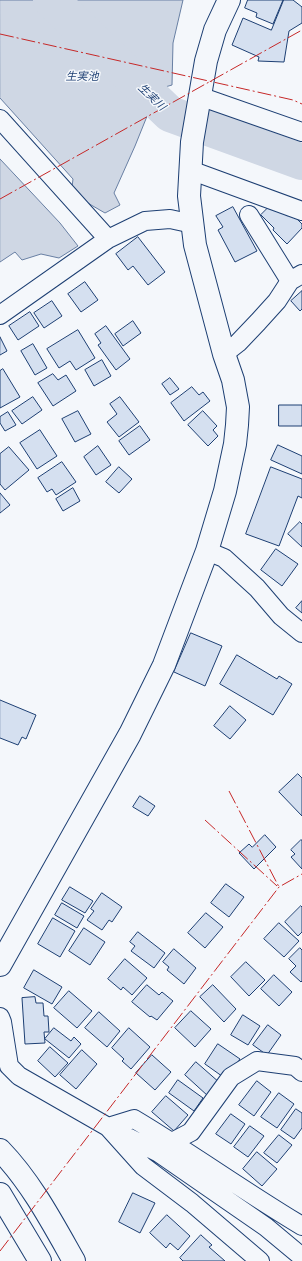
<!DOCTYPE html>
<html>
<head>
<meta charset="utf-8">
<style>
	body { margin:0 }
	canvas { display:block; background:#f4f7fb }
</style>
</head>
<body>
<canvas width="302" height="1261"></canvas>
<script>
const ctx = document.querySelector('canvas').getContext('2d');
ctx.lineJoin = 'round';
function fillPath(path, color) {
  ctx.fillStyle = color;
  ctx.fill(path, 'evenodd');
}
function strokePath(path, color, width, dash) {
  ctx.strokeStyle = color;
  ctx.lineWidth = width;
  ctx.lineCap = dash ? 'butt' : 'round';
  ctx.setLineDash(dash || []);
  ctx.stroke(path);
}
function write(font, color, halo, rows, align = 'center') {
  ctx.font = font + ' Barlow,"Noto Sans JP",sans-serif';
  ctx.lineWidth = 3;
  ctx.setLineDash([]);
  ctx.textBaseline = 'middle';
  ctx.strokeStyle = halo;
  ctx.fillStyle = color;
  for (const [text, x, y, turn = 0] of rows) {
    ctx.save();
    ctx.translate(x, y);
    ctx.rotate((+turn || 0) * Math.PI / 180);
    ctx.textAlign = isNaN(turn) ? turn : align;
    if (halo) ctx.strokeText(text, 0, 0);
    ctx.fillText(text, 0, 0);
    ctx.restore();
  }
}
const water = new Path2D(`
	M0,0H183L173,43L172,85L158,89L135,146L114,193L120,205L105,213L86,202L72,187L73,179L0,98Z
	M0,159L60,223L78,246L59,258L41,254L22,260L15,252L0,262Z`);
fillPath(water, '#cfd7e4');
strokePath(water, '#687fa3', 1);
strokePath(new Path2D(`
	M51,0L170,114L302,162`), '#cfd7e4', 36);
const building = new Path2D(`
	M248,0H283L273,24L256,17L257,13L245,8Z
	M284,0H293L302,7V23L289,31L284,62L258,61L259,57L232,45L243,18L271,30Z
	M273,203L287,216L291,213L302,224V228L287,244L273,230L274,228L261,215Z
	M233,207L257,251L235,262L218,230L223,227L216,216Z
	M138,237L165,272L148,285L133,266L128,270L116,254Z
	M85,282L98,300L81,312L68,294Z
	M302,291V309L300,311L291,301Z
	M52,301L62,316L44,328L34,313Z
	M30,312L39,326L18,340L9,326Z
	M133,321L141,333L123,346L115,334Z
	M106,326L130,359L116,370L98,345L101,343L95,334Z
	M78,330L95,358L76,370L70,361L59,368L47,349Z
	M0,337L7,351L0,355Z
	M33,344L47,368L35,375L21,351Z
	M102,360L111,376L94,386L85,370Z
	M3,369L20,397L0,408V371Z
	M53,374L58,380L66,375L76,391L53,406L38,383Z
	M170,378L179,389L170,395L162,384Z
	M192,387L199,395L203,392L210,401L184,421L171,403Z
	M33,397L42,410L22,424L12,411Z
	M120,397L139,422L119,437L107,422L117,414L110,404Z
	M279,405H302V426H279Z
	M78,411L91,434L75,442L62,419Z
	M203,411L217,426L213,430L218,436L208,446L188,425Z
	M8,412L16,425L5,431L0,423V417Z
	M140,426L150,440L129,455L119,441Z
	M40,430L57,456L37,469L20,443Z
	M278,445L302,456V474L271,460Z
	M98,446L111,465L96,475L84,457Z
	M9,447L29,470L5,490L0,484V454Z
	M62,462L76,482L56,495L52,489L47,492L38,478Z
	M119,467L132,479L119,493L106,482Z
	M271,467L302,479V498L298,496L279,546L246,534Z
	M73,488L80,501L63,511L56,499Z
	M0,493L10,505L0,513Z
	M300,522L302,524V547L288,534Z
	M276,549L298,564L282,586L261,570Z
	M302,601V613L296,608Z
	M191,633L222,646L205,686L174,672Z
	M237,655L277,679L279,676L292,684L273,715L220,684Z
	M0,700L36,715L26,739L22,737L18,745L0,738Z
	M230,706L246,720L230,739L214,726Z
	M298,774L302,778V816L279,792Z
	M140,796L155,806L148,816L133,807Z
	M265,835L276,847L254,869L239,853L249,844L252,847Z
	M301,840H302V869L291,857L295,854L291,850Z
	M226,884L244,897L229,917L211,903Z
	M70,887L93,901L85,913L62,900Z
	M102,893L122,907L112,922L109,920L102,930L87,920L94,911L91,909Z
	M62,903L84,916L77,928L55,915Z
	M301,906L302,907V932L298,936L285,922Z
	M206,913L223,927L205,948L188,933Z
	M53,918L75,931L60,957L38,944Z
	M279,923L299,941L284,957L264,939Z
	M84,928L105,942L90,965L69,951Z
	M138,932L165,953L154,968L131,951L135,946L130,942Z
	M300,948L302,950V981L301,982L290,972L296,966L289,959Z
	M174,949L196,968L184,984L167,970L169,967L163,962Z
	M125,959L147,978L132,995L123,987L121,990L108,979Z
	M246,962L265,980L249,996L231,977Z
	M34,970L62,987L52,1004L24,988Z
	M274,975L292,992L279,1006L261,989Z
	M147,985L159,995L162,992L173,1001L157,1020L151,1016L150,1017L132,1002Z
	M213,985L236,1009L224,1022L200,997Z
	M69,991L92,1011L77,1028L54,1008Z
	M35,997L36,1003H43L44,1016H48L49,1032H44L45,1043L25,1044L22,998Z
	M191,1011L211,1029L195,1047L175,1028Z
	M99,1012L120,1031L107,1047L85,1028Z
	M243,1015L260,1026L248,1045L231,1035Z
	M268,1025L281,1035L267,1055L253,1045Z
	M54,1028L71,1041L74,1037L81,1044L69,1058L45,1039Z
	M129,1028L150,1047L131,1069L122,1061L124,1059L112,1048Z
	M218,1044L240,1059L226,1079L205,1064Z
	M50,1047L68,1063L55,1077L38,1061Z
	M82,1050L97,1064L76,1089L60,1075Z
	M152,1055L171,1072L155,1090L136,1073Z
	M196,1062L220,1083L208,1096L185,1075Z
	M178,1080L203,1098L194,1111L169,1093Z
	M257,1081L271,1092L254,1116L239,1105Z
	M279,1093L294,1104L277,1128L261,1117Z
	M166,1096L188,1115L174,1131L152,1112Z
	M296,1109L302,1113V1128L294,1139L281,1130Z
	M231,1114L245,1124L231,1144L216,1134Z
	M250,1126L264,1136L248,1157L234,1147Z
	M279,1135L292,1145L277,1163L264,1153Z
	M257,1152L277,1169L262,1186L243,1169Z
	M133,1193L155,1203L140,1233L119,1222Z
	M167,1215L190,1236L178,1250L170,1243L166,1248L150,1233Z
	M201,1235L212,1245L209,1247L225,1261H183L180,1258Z`);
fillPath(building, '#d5e0f0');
strokePath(building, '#1d3f73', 1);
const street = new Path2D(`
	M199,96L302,132
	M0,119L108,239
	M190,170L302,211
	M249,215L290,281
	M0,315L108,239L145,221L170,219L193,224
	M224,354L238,343L258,322L277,301L290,281L302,274
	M207,551L224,558L257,588L281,616L302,633
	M0,1017L2,1022L9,1066L19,1076L108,1127L159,1153L266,1227L302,1257
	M172,1142L191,1132L231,1077L257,1061L295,1066L302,1072
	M260,1261L192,1203L143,1166L108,1127L134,1119C191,1153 245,1192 302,1226`);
const secondary = new Path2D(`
	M0,965L130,734L164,665L207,551L225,491L235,444L237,425L238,407L233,380L224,354L195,245L189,196L192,142L206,61L215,30L229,0
	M0,1150C31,1182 52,1222 74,1261
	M0,1194L40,1261`);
strokePath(street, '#1d3f73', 20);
strokePath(secondary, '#1d3f73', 24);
strokePath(street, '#f4f7fb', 18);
strokePath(secondary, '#f4f7fb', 22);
strokePath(new Path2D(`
	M0,34L293,100L302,104
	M0,199L302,30
	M229,791L279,887
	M205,820L277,886
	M0,1251L279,887L302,874`), '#c62828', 1, [14, 3, 2, 3]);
write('italic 11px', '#1d3f73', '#f4f7fb', [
	["生実池",82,76],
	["生実川",152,97,44]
]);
</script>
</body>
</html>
